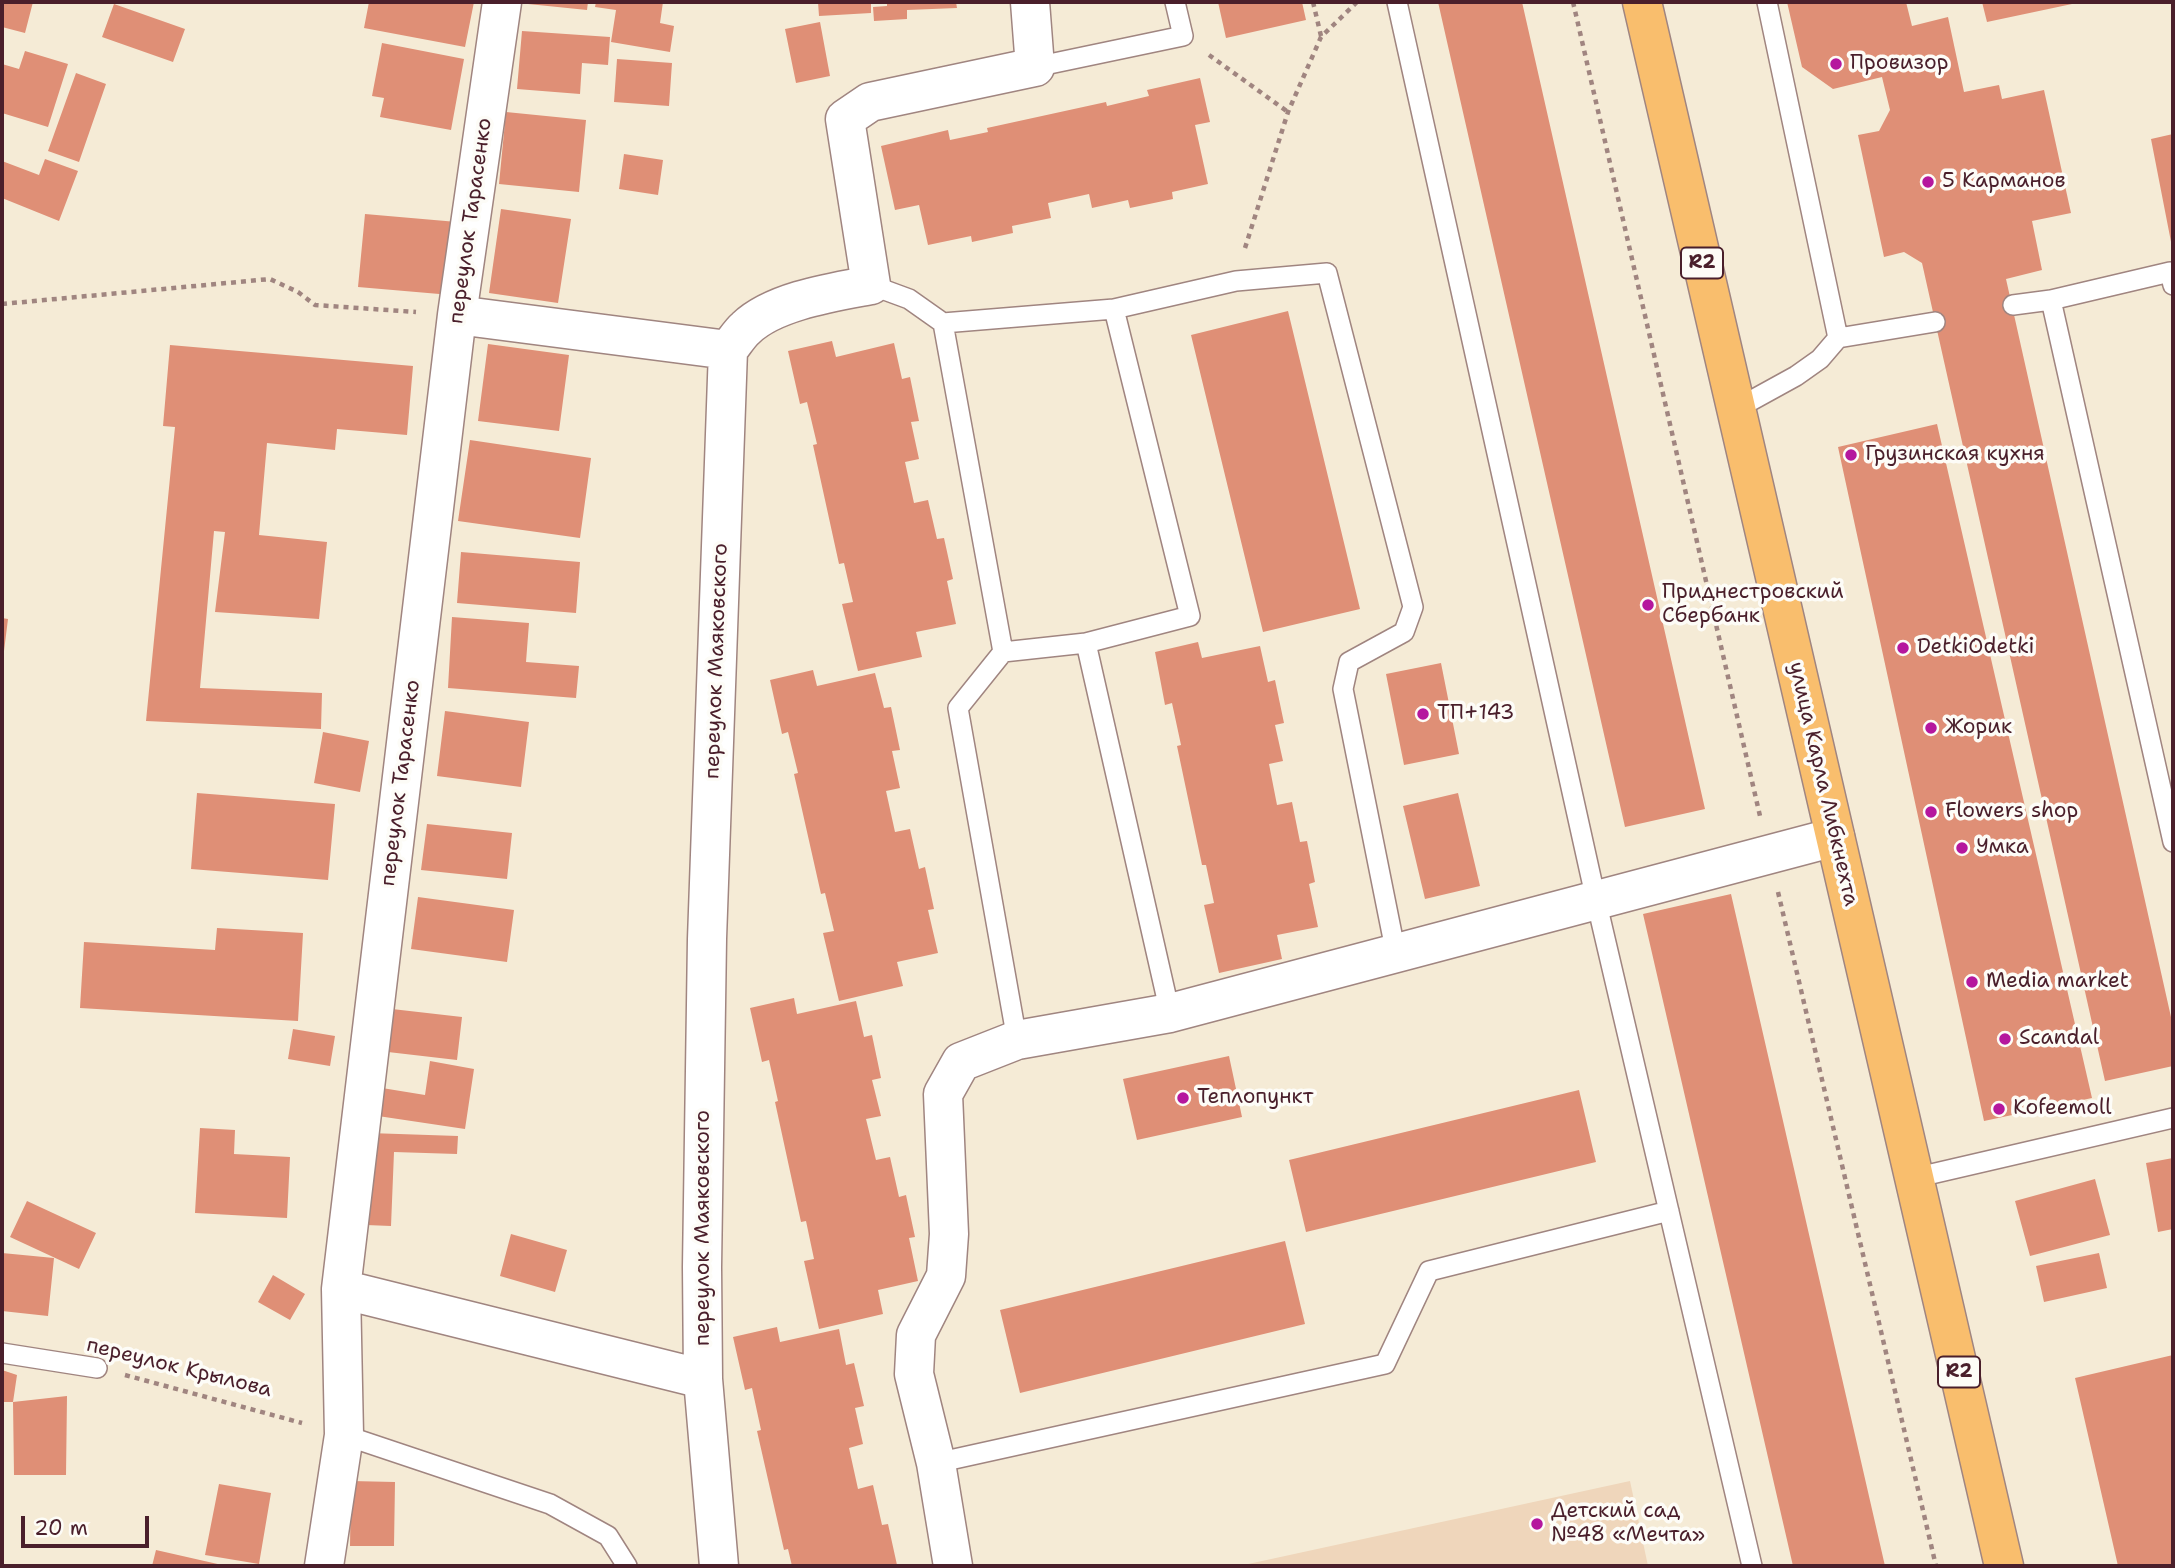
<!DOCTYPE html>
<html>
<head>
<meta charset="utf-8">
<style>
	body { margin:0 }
	#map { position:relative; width:2175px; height:1568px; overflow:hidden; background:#f5ebd6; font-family:"Shantell Sans",sans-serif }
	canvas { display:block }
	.frame { position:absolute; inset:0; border:4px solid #4a1f2b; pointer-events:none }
	.scale { position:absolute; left:21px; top:1516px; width:128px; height:32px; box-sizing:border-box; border:4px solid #4a1f2b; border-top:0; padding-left:9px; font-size:21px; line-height:24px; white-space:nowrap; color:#4a1f2b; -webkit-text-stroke:5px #fdfcf7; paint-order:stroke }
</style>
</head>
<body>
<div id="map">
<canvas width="2175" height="1568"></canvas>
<div class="frame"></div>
<div class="scale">20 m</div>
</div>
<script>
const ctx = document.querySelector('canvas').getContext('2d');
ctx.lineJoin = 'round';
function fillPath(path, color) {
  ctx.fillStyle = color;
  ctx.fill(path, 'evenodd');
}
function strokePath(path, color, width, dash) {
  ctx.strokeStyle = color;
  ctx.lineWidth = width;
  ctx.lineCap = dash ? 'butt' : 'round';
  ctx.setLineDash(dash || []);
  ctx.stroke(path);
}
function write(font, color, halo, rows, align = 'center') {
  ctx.font = font + ' "Shantell Sans",sans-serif';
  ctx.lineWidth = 7;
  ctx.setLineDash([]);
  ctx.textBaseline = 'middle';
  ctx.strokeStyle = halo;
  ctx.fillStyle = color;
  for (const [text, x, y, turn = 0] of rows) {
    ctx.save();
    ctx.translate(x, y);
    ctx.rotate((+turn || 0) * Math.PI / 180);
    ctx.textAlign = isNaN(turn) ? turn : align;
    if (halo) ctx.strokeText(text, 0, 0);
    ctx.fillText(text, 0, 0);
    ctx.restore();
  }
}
fillPath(new Path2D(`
	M1630,1481L1648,1566H1239Z`), '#efd6bb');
fillPath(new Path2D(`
	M2,2H33L25,33L2,27Z
	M369,2H474L465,47L364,28Z
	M528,2H588L587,10L528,4Z
	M596,2H663L660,23L674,26L670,52L611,42L616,10L595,7Z
	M818,2H871V13L819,16Z
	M887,2H956L957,8L907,10V19L874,21L873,7L887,6Z
	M1218,2H1302L1306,20L1226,38Z
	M1438,2H1522L1705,809L1625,827Z
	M1787,2H1906L1912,26L1948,17L1964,92L1999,85L2002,99L2044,90L2071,213L2032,221L2042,270L2006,279L2173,1026V1066L2105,1081L1922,263L1904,252L1884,257L1858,135L1879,131L1890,110L1882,77L1833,89L1802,67Z
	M1982,2H2071L2072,4L1987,22Z
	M114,4L185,29L173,62L102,37Z
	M820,22L830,76L796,83L785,29Z
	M522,31L610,37L608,65L582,63L580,94L517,89Z
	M382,43L464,59L451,130L380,117L384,98L372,96Z
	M25,51L68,64L48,127L2,113V64L19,69Z
	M617,59L672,63L669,106L614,102Z
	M76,73L106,84L79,162L48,151Z
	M1200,78L1210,122L1195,125L1208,184L1172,192L1173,199L1130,208L1128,200L1092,208L1089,194L1048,203L1051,218L1012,226L1013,233L972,242L971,236L928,245L919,205L895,210L881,146L948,130L950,140L988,132L987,128L1106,102L1107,106L1149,96L1147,90Z
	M506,112L586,120L579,192L499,184Z
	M2173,134V247H2172L2151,139Z
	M624,154L663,160L658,195L619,189Z
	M45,159L78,171L59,221L2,198V161L39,175Z
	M501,209L571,219L558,303L489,293Z
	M365,214L457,222L451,295L358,287Z
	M1288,311L1360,609L1263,632L1191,335Z
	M832,341L836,357L894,343L902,379L910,377L919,421L911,422L919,459L905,462L914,503L928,500L937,539L944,538L953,579L947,581L956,624L916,632L922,657L858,671L842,604L853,602L844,563L839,564L813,445L817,444L807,402L800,404L788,351Z
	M488,344L569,355L559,431L478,421Z
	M170,345L413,366L407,435L337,429L335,450L267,443L259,535L327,542L319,619L215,612L225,532L214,531L200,688L322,693L321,729L146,721L175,427L163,426Z
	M1937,424L2092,1098L1984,1121L1838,447Z
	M470,440L591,458L580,538L458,521Z
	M461,552L580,562L576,613L457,603Z
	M452,617L529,623L526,662L579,666L576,698L448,688Z
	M2,618L8,619L3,659H2Z
	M1198,642L1202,658L1260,646L1268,682L1275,680L1284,723L1275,725L1283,761L1269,764L1277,805L1292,802L1300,842L1307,841L1315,882L1309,884L1318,927L1277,935L1282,959L1219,973L1204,905L1214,903L1206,865H1202L1177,746L1181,745L1172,703L1165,705L1155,652Z
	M1441,663L1459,754L1404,765L1386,674Z
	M813,670L817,686L875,673L884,708L891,707L900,750L892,751L900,788L886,791L895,832L910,829L919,869L925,867L934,909L928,910L938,953L897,962L903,986L839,1001L823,933L834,931L825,893L821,894L794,774L798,773L788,732L782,734L770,680Z
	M445,711L529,722L521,787L437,776Z
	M323,732L369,741L360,792L314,783Z
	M197,793L335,804L328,880L191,869Z
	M1458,793L1480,886L1425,899L1403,806Z
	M427,824L512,833L507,879L421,870Z
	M1731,894L1885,1566H1793L1643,914Z
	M418,897L514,910L507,962L411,949Z
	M217,928L303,933L298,1021L80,1008L84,942L215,950Z
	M794,998L797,1014L856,1001L864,1037L872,1035L881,1078L872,1080L881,1116L866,1119L876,1160L890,1157L899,1197L906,1195L915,1237L909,1238L918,1281L878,1290L883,1314L819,1329L804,1261L814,1259L806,1221L801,1222L775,1102L778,1101L769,1060L762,1062L750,1008Z
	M392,1009L462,1017L457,1060L388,1052Z
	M293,1029L335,1036L330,1066L288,1059Z
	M1229,1056L1242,1117L1137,1140L1123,1079Z
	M430,1061L474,1069L465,1129L378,1116L382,1088L425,1095Z
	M1579,1090L1596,1162L1306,1232L1289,1160Z
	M200,1128L235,1130L234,1154L290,1157L287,1218L195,1213Z
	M369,1133L458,1136L457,1154L394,1152L391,1226L366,1225Z
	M2173,1158V1229L2158,1232L2146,1163Z
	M2095,1179L2110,1235L2030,1256L2015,1201Z
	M27,1201L96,1233L79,1269L10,1237Z
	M511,1234L567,1250L555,1292L500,1276Z
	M1285,1241L1305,1324L1020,1393L1000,1310Z
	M2,1253L54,1258L48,1316L2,1311Z
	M2099,1253L2107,1288L2044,1302L2036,1266Z
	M273,1275L305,1294L290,1320L258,1302Z
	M777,1327L780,1342L839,1329L846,1365L854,1363L864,1406L855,1408L863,1444L849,1448L858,1489L873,1485L882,1525L888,1524L897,1565L792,1566L788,1549L784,1550L757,1431L761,1430L752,1388L745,1390L733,1337Z
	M2173,1355V1566H2118L2075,1378Z
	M2,1370L17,1375L13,1402L67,1396L66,1475H14L13,1402H2Z
	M351,1481L395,1482L394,1546H350Z
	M219,1484L271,1493L259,1564L205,1555Z
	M156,1550L222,1565V1566H152Z`), '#df8f76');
const service = new Path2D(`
	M1397,2L1596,900L1752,1566
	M1767,2L1838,338
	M1035,67L1183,36L1175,2
	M871,285L909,299L943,323L1003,652L958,708L1017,1040
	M2173,285L2170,272L2051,300L2173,842
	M2013,305L2051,300
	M1114,309L1236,281L1327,273L1413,607L1404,632L1349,662L1343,689L1396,954
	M943,323L1114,309L1190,616L1086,643
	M1736,409L1796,376L1820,359L1838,338L1935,322
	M1003,652L1086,643L1170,1013
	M1914,1178L2173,1118
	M2,1353L97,1368
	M344,1435L550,1504L608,1536L627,1566
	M936,1463L1385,1364L1429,1271L1669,1211`);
const minor = new Path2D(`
	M457,315L728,350
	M341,1289L703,1379
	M324,1566L344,1435L341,1289L457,315L502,2
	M719,1566L703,1379L702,1267L707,939L728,350C734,343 739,334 746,328C774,301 834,292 871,285L845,119L870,102L1035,67L1030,2
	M953,1566L936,1463L914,1374L916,1335L946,1276L949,1234L943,1094L961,1062L1017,1040L1170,1013L1835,837`);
const primary = new Path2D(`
	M1642,2L2004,1566`);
strokePath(service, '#a08580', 22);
strokePath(minor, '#a08580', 41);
strokePath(primary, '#a08580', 41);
strokePath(new Path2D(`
	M1313,2L1321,36
	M1573,2L1760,816
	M1209,55L1288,112
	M1245,248L1288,112L1321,37L1357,2
	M2,304L270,279L298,292L315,305L416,312
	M1778,892L1936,1566
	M125,1375L302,1423`), '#a08580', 4.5, [5, 5]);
strokePath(service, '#fff', 19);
strokePath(minor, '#fff', 38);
strokePath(primary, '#f9be6d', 38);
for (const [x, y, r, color] of [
	[1836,64,7,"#b5179e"],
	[1928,182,7,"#b5179e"],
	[1851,455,7,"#b5179e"],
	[1648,605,7,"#b5179e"],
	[1903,648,7,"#b5179e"],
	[1423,714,7,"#b5179e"],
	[1931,728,7,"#b5179e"],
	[1931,812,7,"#b5179e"],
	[1962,848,7,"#b5179e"],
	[1972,982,7,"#b5179e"],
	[2005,1039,7,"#b5179e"],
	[1183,1098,7,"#b5179e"],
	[1999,1109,7,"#b5179e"],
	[1537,1524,7,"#b5179e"]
]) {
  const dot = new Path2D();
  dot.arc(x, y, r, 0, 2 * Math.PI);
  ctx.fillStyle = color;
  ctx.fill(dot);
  strokePath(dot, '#fdfcf7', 2.5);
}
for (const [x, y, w] of [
	[1702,263,42],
	[1959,1372,42]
]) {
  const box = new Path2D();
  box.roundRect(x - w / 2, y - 15.5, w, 31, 5);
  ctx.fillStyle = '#fdfcf7';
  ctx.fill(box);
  strokePath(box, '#4a1f2b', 2);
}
write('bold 19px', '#4a1f2b', null, [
	["R2",1702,263],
	["R2",1959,1372]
]);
write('21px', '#4a1f2b', '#fdfcf7', [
	["Провизор",1850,64],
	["5 Карманов",1942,182],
	["Грузинская кухня",1865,455],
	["Приднестровский",1662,593],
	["Сбербанк",1662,617],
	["DetkiOdetki",1917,648],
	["ТП+143",1437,714],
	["Жорик",1945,728],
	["Flowers shop",1945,812],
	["Умка",1976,848],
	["Media market",1986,982],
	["Scandal",2019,1039],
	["Теплопункт",1197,1098],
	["Kofeemoll",2013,1109],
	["Детский сад",1551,1512],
	["№48 «Мечта»",1551,1536]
], 'left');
write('21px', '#4a1f2b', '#fdfcf7', [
	["переулок Тарасенко",471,221,-82],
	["переулок Маяковского",717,661,-88],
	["переулок Тарасенко",401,783,-83],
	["улица Карла Либкнехта",1823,784,77],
	["переулок Маяковского",704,1228,-90],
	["переулок Крылова",179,1368,14]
]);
</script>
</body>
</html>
